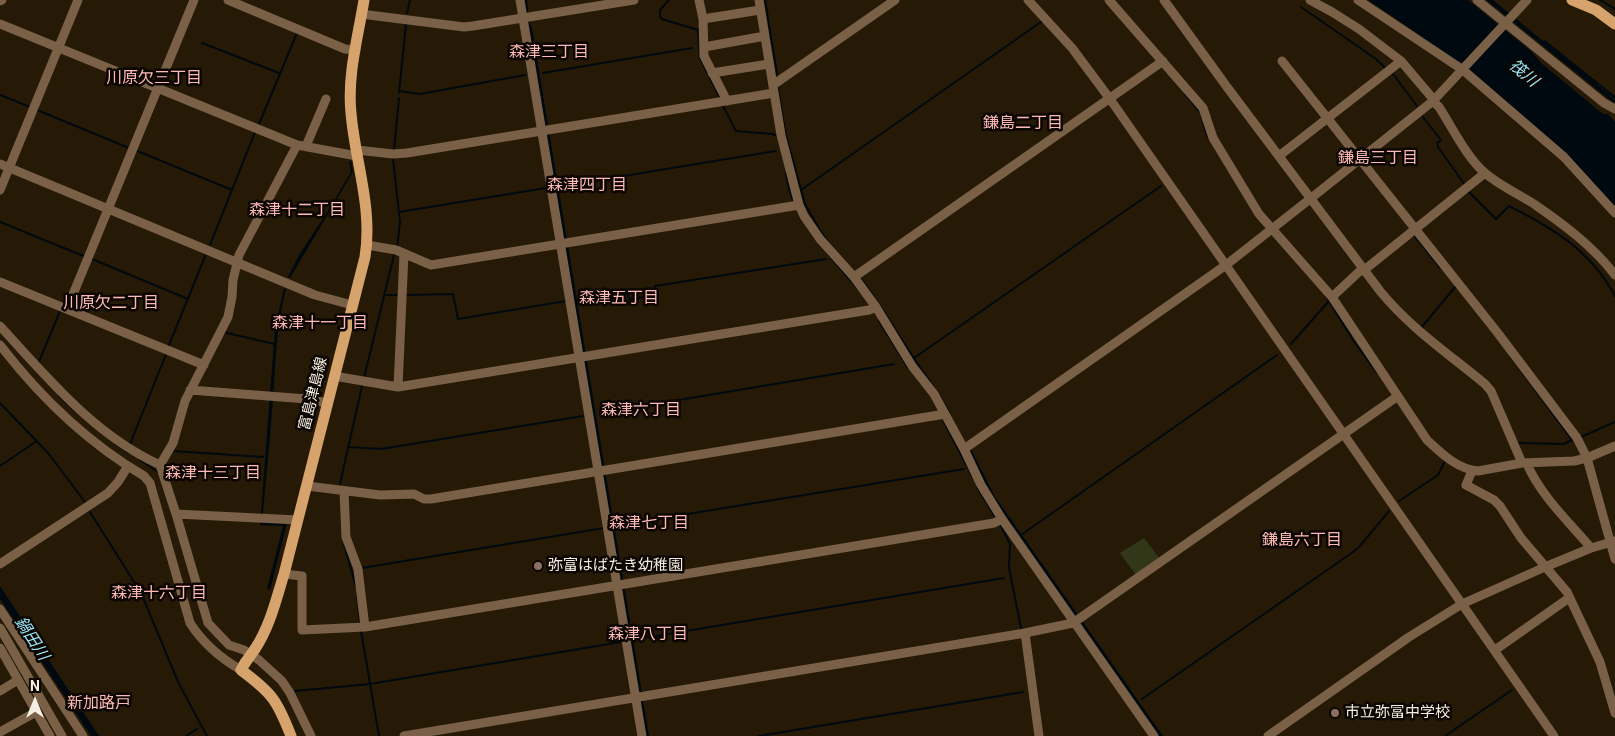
<!DOCTYPE html>
<html>
<head>
<meta charset="utf-8">
<style>
	body { margin:0 }
	#map { position:relative; width:1615px; height:736px; overflow:hidden; background:#261a06; font-family:Roboto,sans-serif }
	canvas { display:block }
	.north { position:absolute; left:10px; top:676px; width:50px; height:50px; -webkit-text-stroke:4px #0b0602; paint-order:stroke; rotate:0deg; font-size:14px; font-weight:700; line-height:20px; text-align:center; color:#f6eee2 }
	.north::after { content:''; display:block; margin:auto; width:18px; height:22px; background:#f6eee2; clip-path:polygon(50% 0,100% 100%,50% 72%,0 100%) }
</style>
</head>
<body>
<div id="map">
<canvas width="1615" height="736"></canvas>
<div class="north">N</div>
</div>
<script>
const ctx = document.querySelector('canvas').getContext('2d');
ctx.lineJoin = 'round';
function fillPath(path, color) {
  ctx.fillStyle = color;
  ctx.fill(path, 'evenodd');
}
function strokePath(path, color, width, dash) {
  ctx.strokeStyle = color;
  ctx.lineWidth = width;
  ctx.lineCap = dash ? 'butt' : 'round';
  ctx.setLineDash(dash || []);
  ctx.stroke(path);
}
function write(font, color, halo, rows, align = 'center') {
  ctx.font = font + ' Roboto,"Noto Sans JP",sans-serif';
  ctx.lineWidth = 5;
  ctx.setLineDash([]);
  ctx.textBaseline = 'middle';
  ctx.strokeStyle = halo;
  ctx.fillStyle = color;
  for (const [text, x, y, turn = 0] of rows) {
    ctx.save();
    ctx.translate(x, y);
    ctx.rotate((+turn || 0) * Math.PI / 180);
    ctx.textAlign = isNaN(turn) ? turn : align;
    if (halo) ctx.strokeText(text, 0, 0);
    ctx.fillText(text, 0, 0);
    ctx.restore();
  }
}
fillPath(new Path2D(`
	M1144,538L1160,559L1136,575L1120,553Z`), '#32371a');
fillPath(new Path2D(`
	M523,0H527L529,21L532,28L649,736H645Z
	M1368,0H1468L1532,52L1541,63L1603,114H1608L1615,122V206L1561,150L1462,64Z
	M1486,0H1493L1543,41L1545,40L1615,96V99L1588,77L1615,100V104Z
	M349,161H351L353,172L290,278L288,277L299,255L326,214L351,172Z
	M284,288L286,289C276,328 276,359 273,399C270,440 266,481 262,522L287,523L270,590L267,589L283,526L260,525L275,328Z
	M971,449L994,495L1163,736H1158L994,500L968,451Z
	M0,586L99,736H91L0,599Z`), '#00090f');
strokePath(new Path2D(`
	M669,0L660,10V17L662,19L698,30L700,58L720,98
	M765,0L777,74
	M1600,0L1615,9
	M1301,7L1376,59L1385,68
	M407,13L410,0
	M202,43L279,73
	M543,73L692,48
	M1393,74L1417,106
	M778,88L785,132L805,204L821,232L832,247
	M399,91L420,94L525,75
	M399,93L406,24
	M1185,94L1201,114L1206,133L1209,139
	M0,95L30,107
	M722,104L736,131L772,134L777,136
	M37,110L129,148
	M1423,117L1441,140L1437,143L1438,147L1465,185
	M259,124L297,33
	M135,150L232,190
	M394,150L399,98
	M393,159L400,222L397,248
	M786,173L789,189L793,200
	M562,186L776,151
	M801,190L1041,22
	M1467,190L1496,219L1509,206C1553,228 1591,251 1615,296
	M399,212L546,188
	M0,222L86,257
	M1413,234L1440,268
	M210,245L255,132
	M827,253L858,289
	M92,259L188,299
	M861,279C880,303 895,330 913,357C925,375 938,392 949,412
	M384,295H399
	M406,295L453,294L458,319L566,301
	M1326,296L1353,340L1377,373
	M582,299L627,292L629,299L652,296L655,295V286L826,259
	M879,321L908,368
	M1421,328L1456,286
	M223,332L274,344
	M1291,344L1328,302
	M169,345L206,254
	M1510,356L1572,440L1564,444L1518,443
	M914,358L1161,186
	M38,364L60,311
	M364,378L394,255
	M59,396L76,412
	M0,403L49,454L85,502
	M601,413L894,364
	M942,418L973,478
	M1581,437L1615,422
	M116,444L129,453
	M130,444L167,352
	M349,447L381,449L583,416
	M173,451L263,457
	M139,459L158,472
	M0,466L37,441
	M340,484L362,386
	M977,487L995,517
	M1399,501L1438,475L1445,461
	M90,512L141,593L179,684L207,736
	M620,525L964,469
	M1001,526L1010,544L1009,568L1021,628
	M1021,535L1277,355
	M344,544L356,587
	M362,568L604,528
	M357,594L360,624
	M361,631L379,736
	M638,639L1004,578
	M293,693L295,691L370,684L621,642
	M1142,699L1353,552L1359,547L1389,511
	M186,736L197,729
	M759,736L1023,692
	M1445,736L1512,690`), '#00090f', 2);
strokePath(new Path2D(`
	M228,0L345,49L356,50
	M520,0L642,736
	M699,0L703,19L704,56L727,101
	M759,0L781,135L799,205L804,216L820,239L854,277L876,307L912,366L934,394L964,449L981,485L1002,519L1154,736
	M1028,0L1072,48L1110,99L1554,736
	M1109,0L1203,108L1213,138L1259,214L1332,297L1427,440C1441,453 1457,469 1478,471L1522,463L1574,461L1587,458L1615,446
	M1164,0L1227,87L1380,291C1410,328 1449,354 1485,384L1491,391L1522,463
	M1310,0L1332,12L1359,29L1401,61L1434,100
	M1358,0L1463,70L1564,157L1615,213
	M1477,0L1604,103L1615,109
	M0,1L2,0
	M361,14L464,27L473,26L634,0
	M703,19L760,10
	M0,24L297,145L357,156
	M704,47L765,36
	M1282,61L1497,332L1577,438L1587,458L1615,559
	M712,73L769,64
	M773,85L895,0
	M1433,101L1439,107C1452,127 1467,158 1485,173C1499,185 1518,194 1534,204C1563,224 1593,246 1615,275
	M297,145L239,255L233,280L232,297L228,317L185,401L173,443L160,465L176,514L298,520
	M306,146L326,99
	M357,150L393,154L407,153L774,93
	M1279,156L1401,61
	M0,164L315,295L352,305
	M0,190L78,0
	M367,245L396,250L431,265L799,205
	M1363,271L1485,173
	M854,277L1163,61
	M0,282L204,365
	M1332,297L1362,269
	M67,309L194,0
	M0,326C48,378 94,435 160,465
	M0,345C40,397 88,443 144,476L150,483L190,623C203,643 220,658 241,670
	M334,376L398,387L869,310L876,307
	M398,387L404,254
	M190,390L307,399L327,403
	M964,449L1226,265L1310,199L1433,101L1527,0
	M1527,464C1541,496 1569,522 1591,548
	M1472,471L1466,485L1494,500L1500,506L1521,538L1567,592L1600,662L1615,713
	M307,486L380,495L414,494L424,499H431L945,414
	M344,492L346,537L358,569L365,627
	M176,514L208,623L229,645L244,650L259,660L282,681L290,693L311,736
	M0,564L108,493L118,482L128,466
	M284,574L302,576V630L365,627L994,523L1002,519
	M0,609L83,736
	M0,628L62,736
	M1025,633L1039,736
	M0,648L50,736
	M1495,650L1569,598
	M0,691L18,680
	M0,732L36,712
	M404,736L1025,633L1073,623L1398,396
	M1268,736L1409,637L1462,604L1545,567L1591,548L1615,541`), '#796046', 9);
strokePath(new Path2D(`
	M1572,0L1596,10L1615,24
	M255,649C270,626 276,600 284,574L365,257C373,208 355,161 351,113C347,76 358,37 364,0
	M245,663L241,670C272,693 277,700 291,736`), '#d7a36c', 11);
strokePath(new Path2D(`
	M245,663L255,649`), '#d7a36c', 11);
for (const [x, y, r, color] of [
	[538,566,5,"#8d6e63"],
	[1335,713,5,"#8d6e63"]
]) {
  const dot = new Path2D();
  dot.arc(x, y, r, 0, 2 * Math.PI);
  ctx.fillStyle = color;
  ctx.fill(dot);
  strokePath(dot, '#0b0602', 2);
}
write('15px', '#f6eee2', '#0b0602', [
	["富島津島線",314,394,-76]
]);
write('15px', '#f6eee2', '#0b0602', [
	["弥富はばたき幼稚園",548,566],
	["市立弥冨中学校",1345,713]
], 'left');
write('16px', '#fdb9b5', '#0b0602', [
	["森津三丁目",549,53],
	["川原欠三丁目",154,79],
	["鎌島二丁目",1023,124],
	["鎌島三丁目",1378,159],
	["森津四丁目",587,186],
	["森津十二丁目",297,211],
	["森津五丁目",619,299],
	["川原欠二丁目",111,304],
	["森津十一丁目",320,324],
	["森津六丁目",641,411],
	["森津十三丁目",213,474],
	["森津七丁目",649,524],
	["鎌島六丁目",1302,541],
	["森津十六丁目",159,594],
	["森津八丁目",648,635],
	["新加路戸",99,704]
]);
write('italic 16px', '#99e7fb', '#0b0602', [
	["筏川",1523,74,40],
	["鍋田川",31,639,57]
]);
</script>
</body>
</html>
